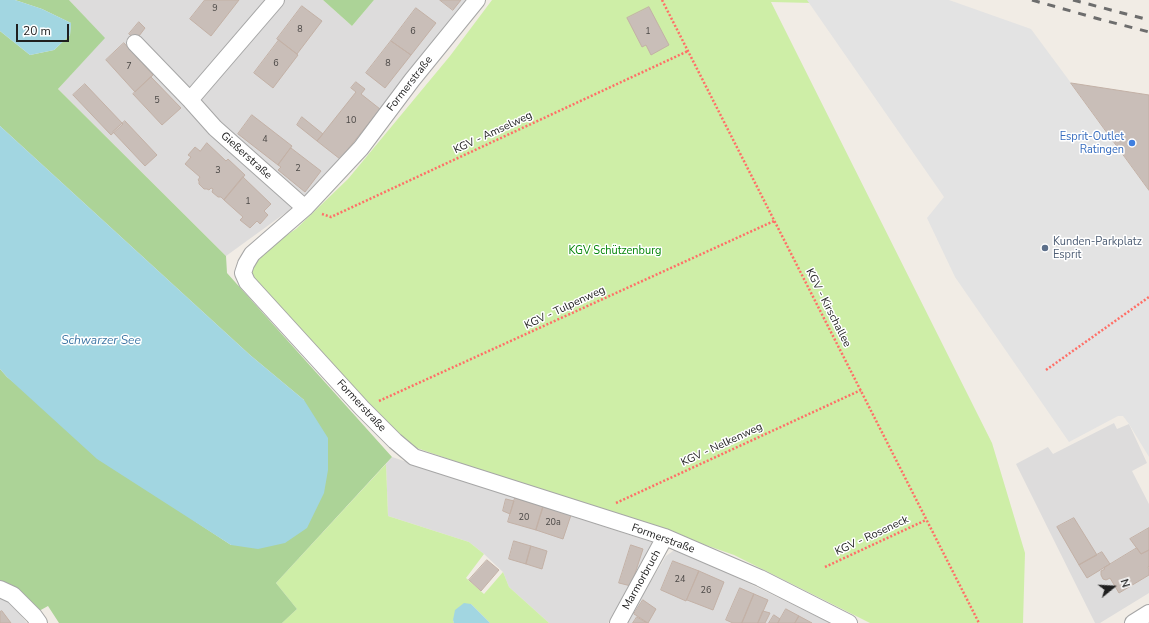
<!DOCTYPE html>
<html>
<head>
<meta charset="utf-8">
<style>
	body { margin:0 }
	#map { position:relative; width:1149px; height:623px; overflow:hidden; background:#f1ece5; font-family:"Nunito Sans",sans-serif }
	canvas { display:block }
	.north { position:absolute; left:1093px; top:567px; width:40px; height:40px; -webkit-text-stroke:3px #fff; paint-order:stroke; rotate:72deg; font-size:11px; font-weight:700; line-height:16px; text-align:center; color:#1f1f1f }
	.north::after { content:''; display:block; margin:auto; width:14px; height:18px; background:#1f1f1f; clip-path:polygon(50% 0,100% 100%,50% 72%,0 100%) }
	.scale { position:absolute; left:16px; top:24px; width:53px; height:18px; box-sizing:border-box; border:2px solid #1f1f1f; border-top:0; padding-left:5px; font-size:12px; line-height:14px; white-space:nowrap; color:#1f1f1f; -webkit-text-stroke:3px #fff; paint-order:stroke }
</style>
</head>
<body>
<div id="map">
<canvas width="1149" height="623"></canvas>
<div class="north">N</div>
<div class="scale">20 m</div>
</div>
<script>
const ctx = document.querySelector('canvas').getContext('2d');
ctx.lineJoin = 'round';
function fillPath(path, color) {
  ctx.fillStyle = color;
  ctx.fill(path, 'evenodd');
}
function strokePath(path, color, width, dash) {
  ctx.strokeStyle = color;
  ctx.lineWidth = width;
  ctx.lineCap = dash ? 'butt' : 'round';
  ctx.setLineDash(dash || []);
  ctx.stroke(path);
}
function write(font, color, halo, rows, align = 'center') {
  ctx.font = font + ' "Nunito Sans",sans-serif';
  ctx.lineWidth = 3;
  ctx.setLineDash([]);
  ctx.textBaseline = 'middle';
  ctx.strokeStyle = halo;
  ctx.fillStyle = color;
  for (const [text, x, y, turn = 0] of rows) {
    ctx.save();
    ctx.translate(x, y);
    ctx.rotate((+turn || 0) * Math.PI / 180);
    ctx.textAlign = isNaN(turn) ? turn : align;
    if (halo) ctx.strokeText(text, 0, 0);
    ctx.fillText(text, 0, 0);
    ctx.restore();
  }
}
fillPath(new Path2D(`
	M69,0H323L352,26L374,0H468L334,168L306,198L226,256L58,89L104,38Z
	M1114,423L1117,429L1129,424L1147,463L1132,471L1149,504V593L1100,623H1095L1016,464L1048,447L1053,454Z
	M392,457L654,543L608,623H549L509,587L503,572L484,554L469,542L388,516L386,464Z
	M677,548L830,623H626L666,556Z
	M0,597L11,603L27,623H0Z`), '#dddcdc');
fillPath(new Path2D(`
	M492,0H810L812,3L771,2L992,443L1025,553L1023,623H870L734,555L603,509L512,481L414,447L369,406L260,288L252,273L255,260L267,248L296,229L348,179L450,56Z
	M386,464L388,516L469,542L484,554L466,578L484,594L503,572L509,587L549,623H490L471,604L453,620L454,623H282L297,609L276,583Z`), '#ceeea7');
fillPath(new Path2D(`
	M15,0H69L105,38L58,89L226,256L227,273L392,457L276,583L297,609L282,623H59L48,606L39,611L14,587L0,580V369L7,377L196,522L231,545L304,400L250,355L0,126V31L30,55L54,50L70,35L71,23L42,9Z
	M323,0H374L352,26Z`), '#acd397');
fillPath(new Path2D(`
	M807,0H949L1031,29L1071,83L1149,95V457L1129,424L1123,416H1118L1069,442L955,277L927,218L944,197Z`), '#e3e3e3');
fillPath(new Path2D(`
	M0,0H15L42,9L71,23L70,35L54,50L30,55L0,31Z
	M0,126L250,355L304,400L328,438V470L324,493L307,528L285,543L258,549L231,545L97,459L7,377L0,369Z
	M464,603L471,604L490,623H454L453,620L455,610Z`), '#a2d6e1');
const building = new Path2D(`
	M205,0H239L211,36L190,19Z
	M440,0H461L453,10Z
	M302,6L322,21L297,54L277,39Z
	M649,7L669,45L651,55L646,45L642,47L627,18Z
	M416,8L436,23L411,55L391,41Z
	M139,22L145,28L136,40L129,34Z
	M279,40L298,55L273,88L254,73Z
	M391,41L411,55L385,88L366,73Z
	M124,43L153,75L135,92L106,60Z
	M151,77L181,108L162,125L133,94Z
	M356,82L365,89L361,94L380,109L340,159L317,141L356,92L351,88Z
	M1071,83L1149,95V190Z
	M85,84L123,124L111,135L73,95Z
	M252,115L292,146L278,165L238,134Z
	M302,117L323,134L317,141L297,125Z
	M125,121L157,155L145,166L113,132Z
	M207,143L226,161L228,159L245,175L224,200L221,197H218L212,192L213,189L211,188L209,190L207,189H204L199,184V181L198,180L200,177L185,164L191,157L188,155L195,147L200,151Z
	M291,148L321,171L305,192L278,170L281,167L278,165Z
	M243,177L271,204L264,211L268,215L260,224L257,221L250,228L240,220L243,217L224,200Z
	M515,498L543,507L536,530L508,522Z
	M506,499L514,501L510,514L503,511Z
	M543,507L571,515L563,539L536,530Z
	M1074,518L1097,555L1079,565L1057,527Z
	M1149,528V550L1141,554L1130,539Z
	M514,541L531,546L526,564L509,559Z
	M631,545L643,549L631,586L619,583Z
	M531,546L547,551L542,569L526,564Z
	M1137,548L1141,554L1149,550V566L1148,567L1149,569V575L1119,593L1110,578L1106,580L1103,579L1101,575V571L1105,569L1104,568Z
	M1102,552L1110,564L1087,578L1079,565Z
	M487,560L499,570L481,591L469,580Z
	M673,561L699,571L686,601L661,590Z
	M699,571L724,582L713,610L687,600Z
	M740,588L754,594L742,623H733L726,620Z
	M754,594L768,600L758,623H742Z
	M643,600L656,609L648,623L634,614Z
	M786,609L799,616L795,623H778Z
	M2,611L11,623H0V612Z
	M763,611L770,613L765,623H758Z
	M774,615L780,619L778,623H769Z
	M799,616L812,623H795Z
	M637,617L647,623H633Z`);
fillPath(building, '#c9beb8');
strokePath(building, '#c3b1a6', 1);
const street = new Path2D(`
	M276,0L190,100L215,128L305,208
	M477,0L412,80L361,148L305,208L252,254L246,264L243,273L247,282L362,408L395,441L414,457L665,537L760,578L849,623
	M135,43L190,100
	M0,589L13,595L34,616L39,623
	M618,623L665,537
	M1133,623L1149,613`);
strokePath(street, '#a6a6a6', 18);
strokePath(new Path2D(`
	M662,0L979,623
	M322,214L331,217L688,51
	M1046,370L1149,297
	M379,401L774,221
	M616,503L861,390
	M825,567L926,520`), '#ff6f67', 2.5, [2, 2]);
strokePath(street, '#fff', 16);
strokePath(new Path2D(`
	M1032,0L1099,19L1149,32
	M1073,0L1149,20`), '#6d6d6d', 3, [8, 8]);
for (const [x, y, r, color] of [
	[1132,143,4,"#3f7fe0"],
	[1045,248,4,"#5c6f8a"]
]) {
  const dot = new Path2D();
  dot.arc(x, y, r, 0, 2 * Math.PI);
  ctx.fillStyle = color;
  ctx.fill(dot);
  strokePath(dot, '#fff', 1.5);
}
write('9px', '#4a4745', null, [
	["9",215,9],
	["8",300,30],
	["6",413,32],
	["1",648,32],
	["6",276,64],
	["8",388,64],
	["7",129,67],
	["5",157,101],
	["10",351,121],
	["4",265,140],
	["2",298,169],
	["3",218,171],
	["1",248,202],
	["20",524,518],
	["20a",553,523],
	["24",680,580],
	["26",706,591]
]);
write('11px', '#1f1f1f', '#fff', [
	["Formerstraße",410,84,-52],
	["KGV - Amselweg",493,133,-25],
	["Gießerstraße",246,156,42],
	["KGV - Tulpenweg",565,308,-25],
	["KGV - Kirschallee",828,308,63],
	["Formerstraße",361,406,47],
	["KGV - Nelkenweg",722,445,-25],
	["KGV - Roseneck",872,536,-25],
	["Formerstraße",663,539,20],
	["Marmorbruch",642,580,-61]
]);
write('11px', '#366cbe', '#fff', [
	["Esprit-Outlet",1124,137],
	["Ratingen",1124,150]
], 'right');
write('11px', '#4e5e75', '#fff', [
	["Kunden-Parkplatz",1053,242],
	["Esprit",1053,255]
], 'left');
write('11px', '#048608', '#fff', [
	["KGV Schützenburg",615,251]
]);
write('italic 12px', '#3f78a6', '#fff', [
	["Schwarzer See",101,341]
]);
</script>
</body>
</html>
